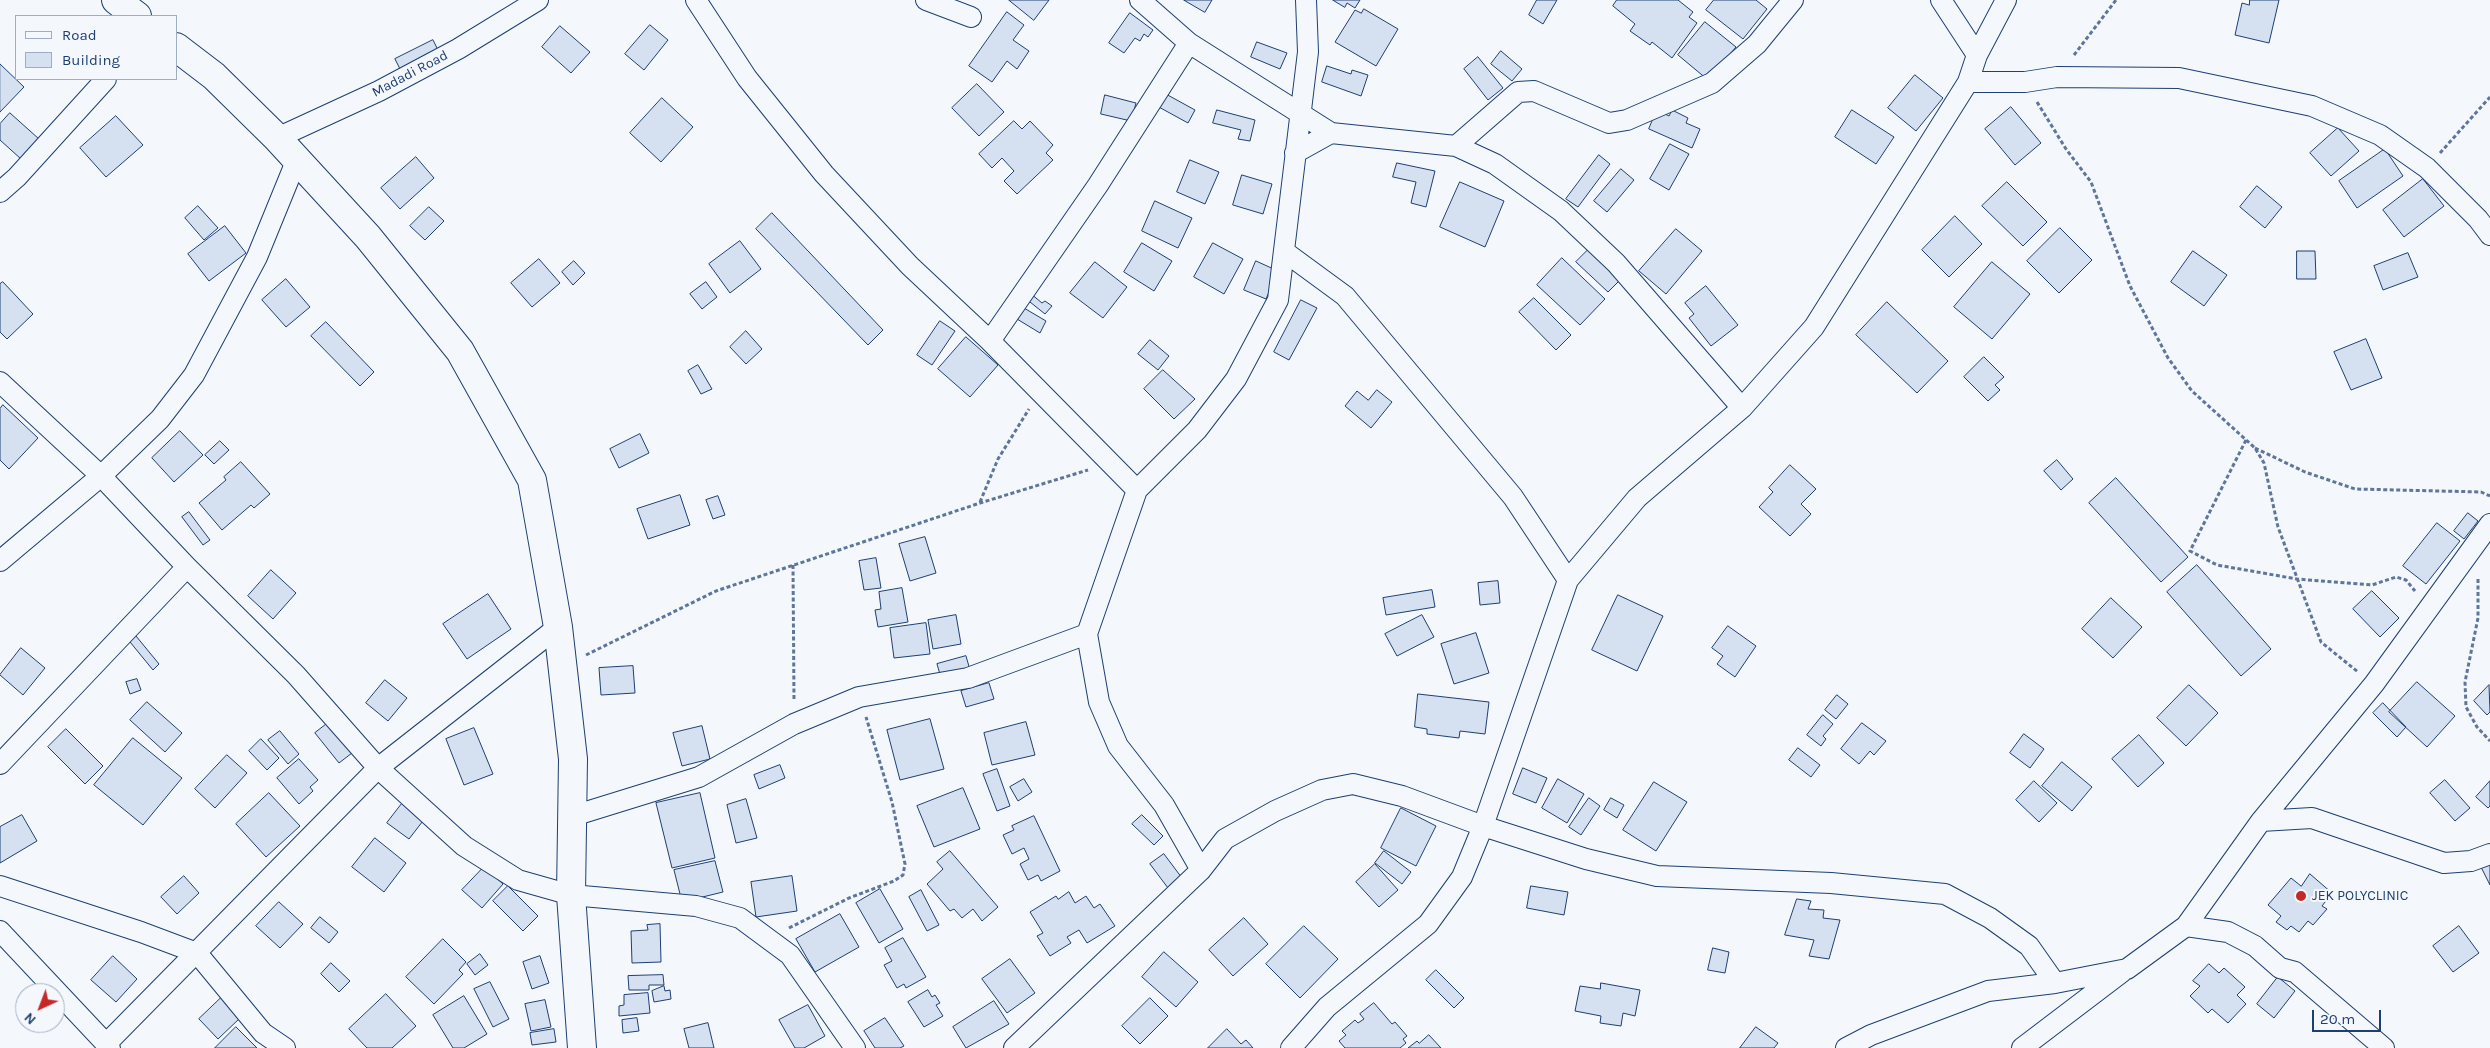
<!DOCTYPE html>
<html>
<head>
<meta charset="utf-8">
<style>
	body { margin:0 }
	#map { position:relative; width:2490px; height:1048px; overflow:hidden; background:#f4f7fb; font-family:Karla,sans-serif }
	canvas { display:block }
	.legend { position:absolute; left:15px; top:15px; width:162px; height:65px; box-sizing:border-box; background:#f4f7fb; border:1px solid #9eadc5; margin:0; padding:6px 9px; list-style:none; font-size:15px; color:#1d3f73 }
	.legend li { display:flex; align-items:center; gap:10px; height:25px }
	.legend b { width:25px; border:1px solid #9eadc5 }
	.north { position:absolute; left:15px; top:983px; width:50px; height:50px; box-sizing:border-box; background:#f4f7fb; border:1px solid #9eadc5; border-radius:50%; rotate:223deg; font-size:14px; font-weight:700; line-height:20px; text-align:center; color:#1d3f73 }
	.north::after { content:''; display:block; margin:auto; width:18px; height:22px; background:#c62828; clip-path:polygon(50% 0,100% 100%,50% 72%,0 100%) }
	.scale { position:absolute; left:2312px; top:1010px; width:69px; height:22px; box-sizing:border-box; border:2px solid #1d3f73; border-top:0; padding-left:6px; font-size:15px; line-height:18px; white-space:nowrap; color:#1d3f73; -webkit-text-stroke:4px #f4f7fb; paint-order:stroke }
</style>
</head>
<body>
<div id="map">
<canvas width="2490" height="1048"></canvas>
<ul class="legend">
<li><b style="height:6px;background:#f4f7fb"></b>Road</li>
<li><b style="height:14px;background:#d5e0f0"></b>Building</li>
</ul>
<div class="north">N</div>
<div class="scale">20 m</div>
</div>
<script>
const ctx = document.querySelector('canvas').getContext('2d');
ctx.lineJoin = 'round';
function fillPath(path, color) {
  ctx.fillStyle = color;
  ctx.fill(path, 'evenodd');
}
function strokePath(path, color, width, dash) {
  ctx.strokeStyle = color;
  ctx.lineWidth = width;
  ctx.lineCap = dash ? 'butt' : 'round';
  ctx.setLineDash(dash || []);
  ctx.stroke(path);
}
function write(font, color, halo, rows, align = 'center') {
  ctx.font = font + ' Karla,sans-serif';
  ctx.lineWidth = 4;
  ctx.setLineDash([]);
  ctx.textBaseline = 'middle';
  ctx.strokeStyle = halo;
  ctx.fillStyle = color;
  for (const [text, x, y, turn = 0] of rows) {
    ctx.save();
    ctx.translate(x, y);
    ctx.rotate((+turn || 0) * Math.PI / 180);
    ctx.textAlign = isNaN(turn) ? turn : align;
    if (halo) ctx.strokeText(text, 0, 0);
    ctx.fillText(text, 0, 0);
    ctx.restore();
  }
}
const building = new Path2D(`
	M1009,0H1049L1034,20Z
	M1184,0H1212L1205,12Z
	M1333,0H1360L1355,8L1347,3L1345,7Z
	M1537,0H1557L1543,24L1529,15Z
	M1617,0H1678L1693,12L1689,17L1697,23L1672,58L1652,42L1650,45L1630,31L1635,24L1613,6Z
	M1714,0H1756L1767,9L1743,39L1706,10Z
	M2250,0H2279L2269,43L2235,35L2242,3L2249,5Z
	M1364,9L1398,29L1376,66L1335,42L1355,10L1361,13Z
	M1007,12L1024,25L1013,40L1029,51L1017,69L1007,61L992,82L969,66Z
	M1130,13L1153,30L1148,37L1144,34L1140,41L1135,38L1124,53L1109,43Z
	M1705,22L1736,47L1708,80L1678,55Z
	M650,25L668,40L644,70L625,54Z
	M560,26L590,52L571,73L542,47Z
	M433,40L438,50L400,69L395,59Z
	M1257,42L1287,53L1280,69L1251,57Z
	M1501,51L1522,69L1512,81L1491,64Z
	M1478,57L1503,88L1488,100L1464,69Z
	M0,64L24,87L0,112Z
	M1327,66L1351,74L1352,70L1368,75L1361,96L1322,82Z
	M1915,75L1943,98L1916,131L1888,108Z
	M977,84L1004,112L979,136L952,108Z
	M1164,93L1195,110L1188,123L1157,106Z
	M1105,95L1136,103L1131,121L1101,114Z
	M662,98L693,127L661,162L630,133Z
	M2011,107L2041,143L2015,165L1985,129Z
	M1217,110L1255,120L1250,141L1238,139L1241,130L1213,123Z
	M1657,110L1669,116L1672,110L1688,118L1686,123L1700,129L1692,148L1649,129Z
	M1852,110L1894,137L1876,164L1835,137Z
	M10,113L39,139L21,159L0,140V124Z
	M116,116L143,145L106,177L80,148Z
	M1014,121L1022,129L1030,121L1053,145L1046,153L1053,160L1017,194L1004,181L1014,171L1002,158L992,168L979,154Z
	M2338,128L2359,151L2331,176L2310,153Z
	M1670,144L1689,154L1669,190L1650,179Z
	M2385,149L2403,176L2357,208L2339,181Z
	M1599,155L1610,164L1578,207L1566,199Z
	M416,157L434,178L400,209L381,188Z
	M1190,160L1219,172L1205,204L1177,192Z
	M1397,163L1435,171L1426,207L1411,203L1416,182L1393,177Z
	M1621,169L1634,180L1607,212L1594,201Z
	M1242,175L1272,184L1263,214L1233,205Z
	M2423,179L2444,206L2404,237L2383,210Z
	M1460,182L1504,201L1485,247L1440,227Z
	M2007,182L2047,222L2023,246L1982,206Z
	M2257,186L2282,207L2265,228L2240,207Z
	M1155,201L1192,218L1178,248L1142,231Z
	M198,206L218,228L204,240L185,218Z
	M429,207L444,221L425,240L410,226Z
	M772,213L883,330L868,345L756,229Z
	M1955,216L1982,244L1949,277L1922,250Z
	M225,226L246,253L209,281L188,254Z
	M2060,228L2092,260L2059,293L2027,261Z
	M1676,229L1702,251L1666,294L1639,271Z
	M740,241L761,269L730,293L709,264Z
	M1142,243L1172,261L1154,291L1124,272Z
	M1213,243L1243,259L1224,294L1194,277Z
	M1591,247L1623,277L1608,292L1576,262Z
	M2193,251L2227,275L2204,306L2171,282Z
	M2297,251H2315L2316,279H2297Z
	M2408,253L2418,277L2383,290L2374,266Z
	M1562,258L1605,299L1580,325L1537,285Z
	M539,259L560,283L532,307L511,283Z
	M574,261L585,273L573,285L562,272Z
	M1256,261L1278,271L1266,299L1244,290Z
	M1095,262L1127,287L1103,318L1070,293Z
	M1992,262L2030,294L1992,339L1954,307Z
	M286,279L310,307L286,327L262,300Z
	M3,282L33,314L7,339L0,332V284Z
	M706,282L717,297L702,309L690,294Z
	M1706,286L1738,325L1711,346L1689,318L1694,314L1685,303Z
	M1030,293L1042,303L1045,301L1052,306L1045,314L1025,298Z
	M1534,298L1571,335L1556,350L1519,312Z
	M1301,300L1317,308L1289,360L1274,352Z
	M1887,302L1948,361L1917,393L1856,335Z
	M1024,308L1046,321L1040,333L1017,319Z
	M940,321L955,331L932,365L917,355Z
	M326,322L374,372L360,386L311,336Z
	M746,331L762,349L746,364L730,347Z
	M966,337L998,365L970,397L938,369Z
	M2366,339L2382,378L2351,390L2334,352Z
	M1150,340L1169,356L1158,370L1138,354Z
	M1984,357L2004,377L1995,385L2000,390L1988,401L1964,377Z
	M698,365L712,389L701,394L688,371Z
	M1163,370L1195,399L1174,419L1144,389Z
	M1377,390L1392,402L1371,428L1345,406L1357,391L1368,400Z
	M3,405L38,438L9,469L0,460V409Z
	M180,431L203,455L174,482L152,458Z
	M640,434L649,453L619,468L610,449Z
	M220,441L229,450L214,464L205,455Z
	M2057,460L2073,479L2061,490L2044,471Z
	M241,462L270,494L254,508L251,505L222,530L199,503L226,480L224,477Z
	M1790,465L1816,489L1801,504L1811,514L1790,536L1759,507L1773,492L1769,488Z
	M2116,478L2188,557L2161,582L2089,503Z
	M680,495L690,525L648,539L637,509Z
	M718,496L725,515L713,519L706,500Z
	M189,512L210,540L203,545L182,517Z
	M2468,513L2478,521L2464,539L2454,531Z
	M2437,523L2460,541L2426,584L2403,566Z
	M925,537L936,573L910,581L899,544Z
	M876,558L881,588L864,590L859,561Z
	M2197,565L2271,649L2241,676L2167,592Z
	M271,570L296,593L273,619L248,596Z
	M1498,581L1500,603L1480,605L1478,583Z
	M902,588L908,622L878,627L875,610L881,609L879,592Z
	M1432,590L1435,607L1386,615L1383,598Z
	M2372,591L2399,618L2380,637L2353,609Z
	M488,594L511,629L467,659L443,624Z
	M1618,595L1663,616L1637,671L1592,650Z
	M2111,598L2142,627L2113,658L2082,629Z
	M956,615L961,644L933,649L928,620Z
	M1422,615L1434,637L1397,656L1385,634Z
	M926,623L930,654L894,658L890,628Z
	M1728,626L1756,646L1735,677L1717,664L1723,656L1712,648Z
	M1476,633L1489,673L1454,684L1441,644Z
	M136,636L159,664L153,670L130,642Z
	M21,648L45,668L23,695L0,675Z
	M966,656L970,670L941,678L937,664Z
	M633,666L635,693L601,695L599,668Z
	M137,679L141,690L130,694L126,682Z
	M385,680L407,698L388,721L366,703Z
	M2417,682L2455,716L2427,747L2389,712Z
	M989,683L994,699L966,707L961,691Z
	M2189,685L2218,713L2186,746L2157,718Z
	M2489,685L2490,712L2487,715L2474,701Z
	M1418,694L1489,702L1485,734L1460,731L1459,738L1427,734V729L1415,727Z
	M1837,695L1848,704L1836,719L1825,710Z
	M147,702L182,733L165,752L130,720Z
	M2383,703L2406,727L2397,737L2373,713Z
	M1823,715L1833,724L1823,736L1826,739L1821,746L1807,735Z
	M930,719L944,769L900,780L887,730Z
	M1026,722L1035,755L992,765L984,733Z
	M328,723L352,753L339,763L315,733Z
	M1862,723L1886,741L1874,755L1870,751L1859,764L1841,749Z
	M702,726L710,759L682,766L673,733Z
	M474,728L493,774L464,785L446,739Z
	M66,729L103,766L85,784L48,747Z
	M280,731L299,754L288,764L268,740Z
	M2024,734L2044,749L2030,768L2010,753Z
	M2139,735L2164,763L2138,787L2112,759Z
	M133,738L182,778L143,825L94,785Z
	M261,739L279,758L267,770L249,751Z
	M1798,748L1820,765L1811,777L1789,760Z
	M227,755L247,773L215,808L195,789Z
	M299,759L318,780L310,787L313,791L299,804L277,778Z
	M2062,762L2092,787L2072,811L2042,786Z
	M780,765L785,778L759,789L754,775Z
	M1523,768L1547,778L1536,803L1513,794Z
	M997,769L1010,806L997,811L983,774Z
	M1024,779L1032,792L1018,801L1010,787Z
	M1558,779L1584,794L1567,823L1542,808Z
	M2445,780L2470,808L2455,821L2430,793Z
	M2034,781L2057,803L2039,822L2016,800Z
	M2490,781V806L2488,808L2476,797Z
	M1654,782L1687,802L1656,851L1623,830Z
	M963,788L980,829L934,847L917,806Z
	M269,793L300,826L266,857L236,824Z
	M700,793L715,858L672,868L656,803Z
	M1589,798L1600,806L1581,835L1569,827Z
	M1611,798L1624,805L1617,818L1604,810Z
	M746,799L757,838L736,843L727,805Z
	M404,801L426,817L409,839L387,823Z
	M1401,808L1436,826L1416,866L1381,848Z
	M22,815L37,841L0,863V827Z
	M1142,815L1163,836L1154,845L1132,824Z
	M1034,816L1060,871L1041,881L1038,875L1028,880L1020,864L1029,859L1024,848L1012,854L1003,835L1014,830L1012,826Z
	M375,838L406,863L384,892L352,867Z
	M950,851L998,907L982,921L973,909L962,918L954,909L950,911L927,884L943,869L937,862Z
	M1384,851L1411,872L1402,884L1375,863Z
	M1164,854L1182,878L1168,888L1150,864Z
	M2490,860V885L2480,865Z
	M715,861L723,892L682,902L674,870Z
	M1375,864L1398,890L1379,907L1356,882Z
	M484,867L503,884L482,908L462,890Z
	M2310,874L2332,893L2322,906L2327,909L2313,925L2308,921L2299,932L2291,926L2287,930L2276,922L2281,916L2268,905L2291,878L2301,886Z
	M184,876L199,893L177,914L161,897Z
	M792,876L797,911L756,917L751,882Z
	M508,886L538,916L523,931L493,901Z
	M1531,886L1568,892L1564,915L1527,908Z
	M880,889L903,929L879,943L856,903Z
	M921,890L939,925L927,931L909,897Z
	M1069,892L1075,903L1086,896L1094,908L1100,904L1115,926L1087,943L1079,930L1067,937L1071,943L1050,956L1037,936L1043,933L1030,912L1056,896L1058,899Z
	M1797,899L1811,901L1808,909L1824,910L1823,918L1840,920L1829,959L1809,956L1814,940L1785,935Z
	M279,902L303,924L280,948L256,926Z
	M840,914L859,947L815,972L796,939Z
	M320,917L338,932L329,943L311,928Z
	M1244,918L1268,944L1233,976L1209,950Z
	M660,924L661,962L632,963L631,931L648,930L647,925Z
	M1304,926L1338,959L1300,998L1266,964Z
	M2459,926L2479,953L2453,972L2433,946Z
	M903,938L926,977L906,988L904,984L897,988L884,965L892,961L885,948Z
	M443,939L466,962L459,970L463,974L434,1004L406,977Z
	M1713,948L1729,952L1725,973L1708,970Z
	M1164,952L1198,982L1176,1007L1142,977Z
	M480,954L488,965L475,975L467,964Z
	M113,956L137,979L116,1002L91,980Z
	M540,956L549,983L532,989L523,962Z
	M1010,959L1035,993L1007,1013L982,979Z
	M331,963L350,981L339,992L321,974Z
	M2209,964L2219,973L2224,968L2245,987L2237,995L2246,1004L2228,1023L2212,1009L2208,1013L2190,996L2200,986L2193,981Z
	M1436,970L1464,998L1454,1008L1426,980Z
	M663,975L664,985H649V990H629L628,976Z
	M2278,977L2295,991L2274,1018L2257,1004Z
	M490,982L509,1019L493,1027L474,989Z
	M1601,983L1640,990L1635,1016L1623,1013L1621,1026L1600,1023L1601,1016L1575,1011L1580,986L1600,989Z
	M664,986L665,991L670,990L671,999L654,1002L652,991Z
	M928,990L932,997L935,995L940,1003L936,1005L943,1016L924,1027L908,1002Z
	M648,993L650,1013L619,1016V1006L624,1005V995Z
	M386,994L416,1026L392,1048H367L349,1029Z
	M464,996L487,1034L464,1048H453L433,1015Z
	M221,998L240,1018L218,1039L199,1019Z
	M1150,998L1168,1016L1140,1044L1122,1026Z
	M545,1000L551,1027L531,1031L525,1004Z
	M994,1001L1009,1024L966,1048L953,1027Z
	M1374,1003L1392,1024L1395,1022L1407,1036L1403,1039L1406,1043L1400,1048H1345L1339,1041L1346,1035L1342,1031L1355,1020L1358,1023L1364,1019L1360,1014Z
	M808,1005L825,1036L804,1048H795L779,1020Z
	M637,1018L639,1031L623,1033L622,1020Z
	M885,1018L904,1046L900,1048H875L864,1031Z
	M708,1023L714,1048H689L684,1029Z
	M236,1027L257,1048H215Z
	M1756,1027L1778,1043L1774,1048H1740Z
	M554,1029L556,1042L532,1045L530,1033Z
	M1227,1029L1241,1044L1246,1040L1253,1048H1208Z
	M1429,1035L1441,1048H1408L1417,1041L1419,1043Z`);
fillPath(building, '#d5e0f0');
strokePath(building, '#1d3f73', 1);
const street = new Path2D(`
	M696,0L747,78L824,174L910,266L990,341L1137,490
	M926,0L971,17
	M1140,0L1189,43L1331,133L1456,146L1495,164L1561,211L1616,263L1742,408
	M1941,0L1977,55
	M1968,82H2025L2057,77L2179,78L2312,106L2380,135L2427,168L2478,219L2490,235
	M277,138L379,91L458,49L538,0
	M1456,146L1518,92L1534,91L1609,123L1627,120L1712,83L1757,44L1793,0
	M1295,153L1331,133
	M0,192L17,177L106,79
	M1285,252L1345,296L1513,497L1568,580
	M990,341L1098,185L1189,43
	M0,382L101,476L187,567L296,675L378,768L464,846L518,880L571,895L696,906L740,918L790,955L855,1048
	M0,561L101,476L160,419L194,375L257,257L297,159
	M0,764L187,567
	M573,816L699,777L794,724L859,697L968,678L1087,634
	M2261,821L2312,818L2444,863L2471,861L2490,854
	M1201,870L1164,805L1118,746L1099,702L1087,634L1137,490L1197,430L1236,379L1278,300L1308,52L1306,0
	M0,886L141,932L197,953L263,1033L285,1048
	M2186,926L2228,932L2255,946L2280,968L2295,972L2384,1048
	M0,931L110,1048
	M107,1043L378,768L558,627
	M1014,1048L1201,870L1225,839L1275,811L1322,790L1353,784L1402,796L1483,826L1586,859L1657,876L1831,883L1945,894L1990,918L2029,946L2055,983
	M1291,1048L1327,1007L1428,924L1462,877L1483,826L1568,580L1637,498L1742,408L1814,327L1968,82L1977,55L2006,0
	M1846,1048L1871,1035L1988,991L2055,983L2127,969L2186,926L2261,821L2374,684L2490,524
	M2022,1048L2122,972`);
const secondary = new Path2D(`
	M116,0L137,16
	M176,47L214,76L277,138L368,237L460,351L532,480L558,627L573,759L571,895L582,1048`);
strokePath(street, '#1d3f73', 22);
strokePath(secondary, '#1d3f73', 30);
strokePath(new Path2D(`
	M2074,55L2116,0
	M2037,102L2066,149L2091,182L2130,286L2168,358L2192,391L2255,448L2264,463L2278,527L2321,642L2358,672
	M2440,153L2490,97
	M2246,440L2190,551L2217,565L2297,579L2372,585L2396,577L2406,580L2415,591
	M2255,448L2305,472L2355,489L2481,492L2490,496
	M980,502L998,459L1029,409
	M793,565L794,701
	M2478,579V618L2465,682L2466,707L2477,727L2490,741
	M586,655L716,591L980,503L1088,470
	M789,928L849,898L894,881L903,875L905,864L892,802L866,717`), '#5e769c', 3, [4, 2.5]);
strokePath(street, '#f4f7fb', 20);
strokePath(secondary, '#f4f7fb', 28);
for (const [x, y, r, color] of [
	[2301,896,6,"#c62828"]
]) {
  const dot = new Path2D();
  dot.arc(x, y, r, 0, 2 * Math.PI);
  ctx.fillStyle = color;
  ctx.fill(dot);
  strokePath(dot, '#f4f7fb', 2);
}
write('14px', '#1d3f73', '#f4f7fb', [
	["Madadi Road",410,74,-28]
]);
write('14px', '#1d3f73', '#f4f7fb', [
	["JEK POLYCLINIC",2312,896]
], 'left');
</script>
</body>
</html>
